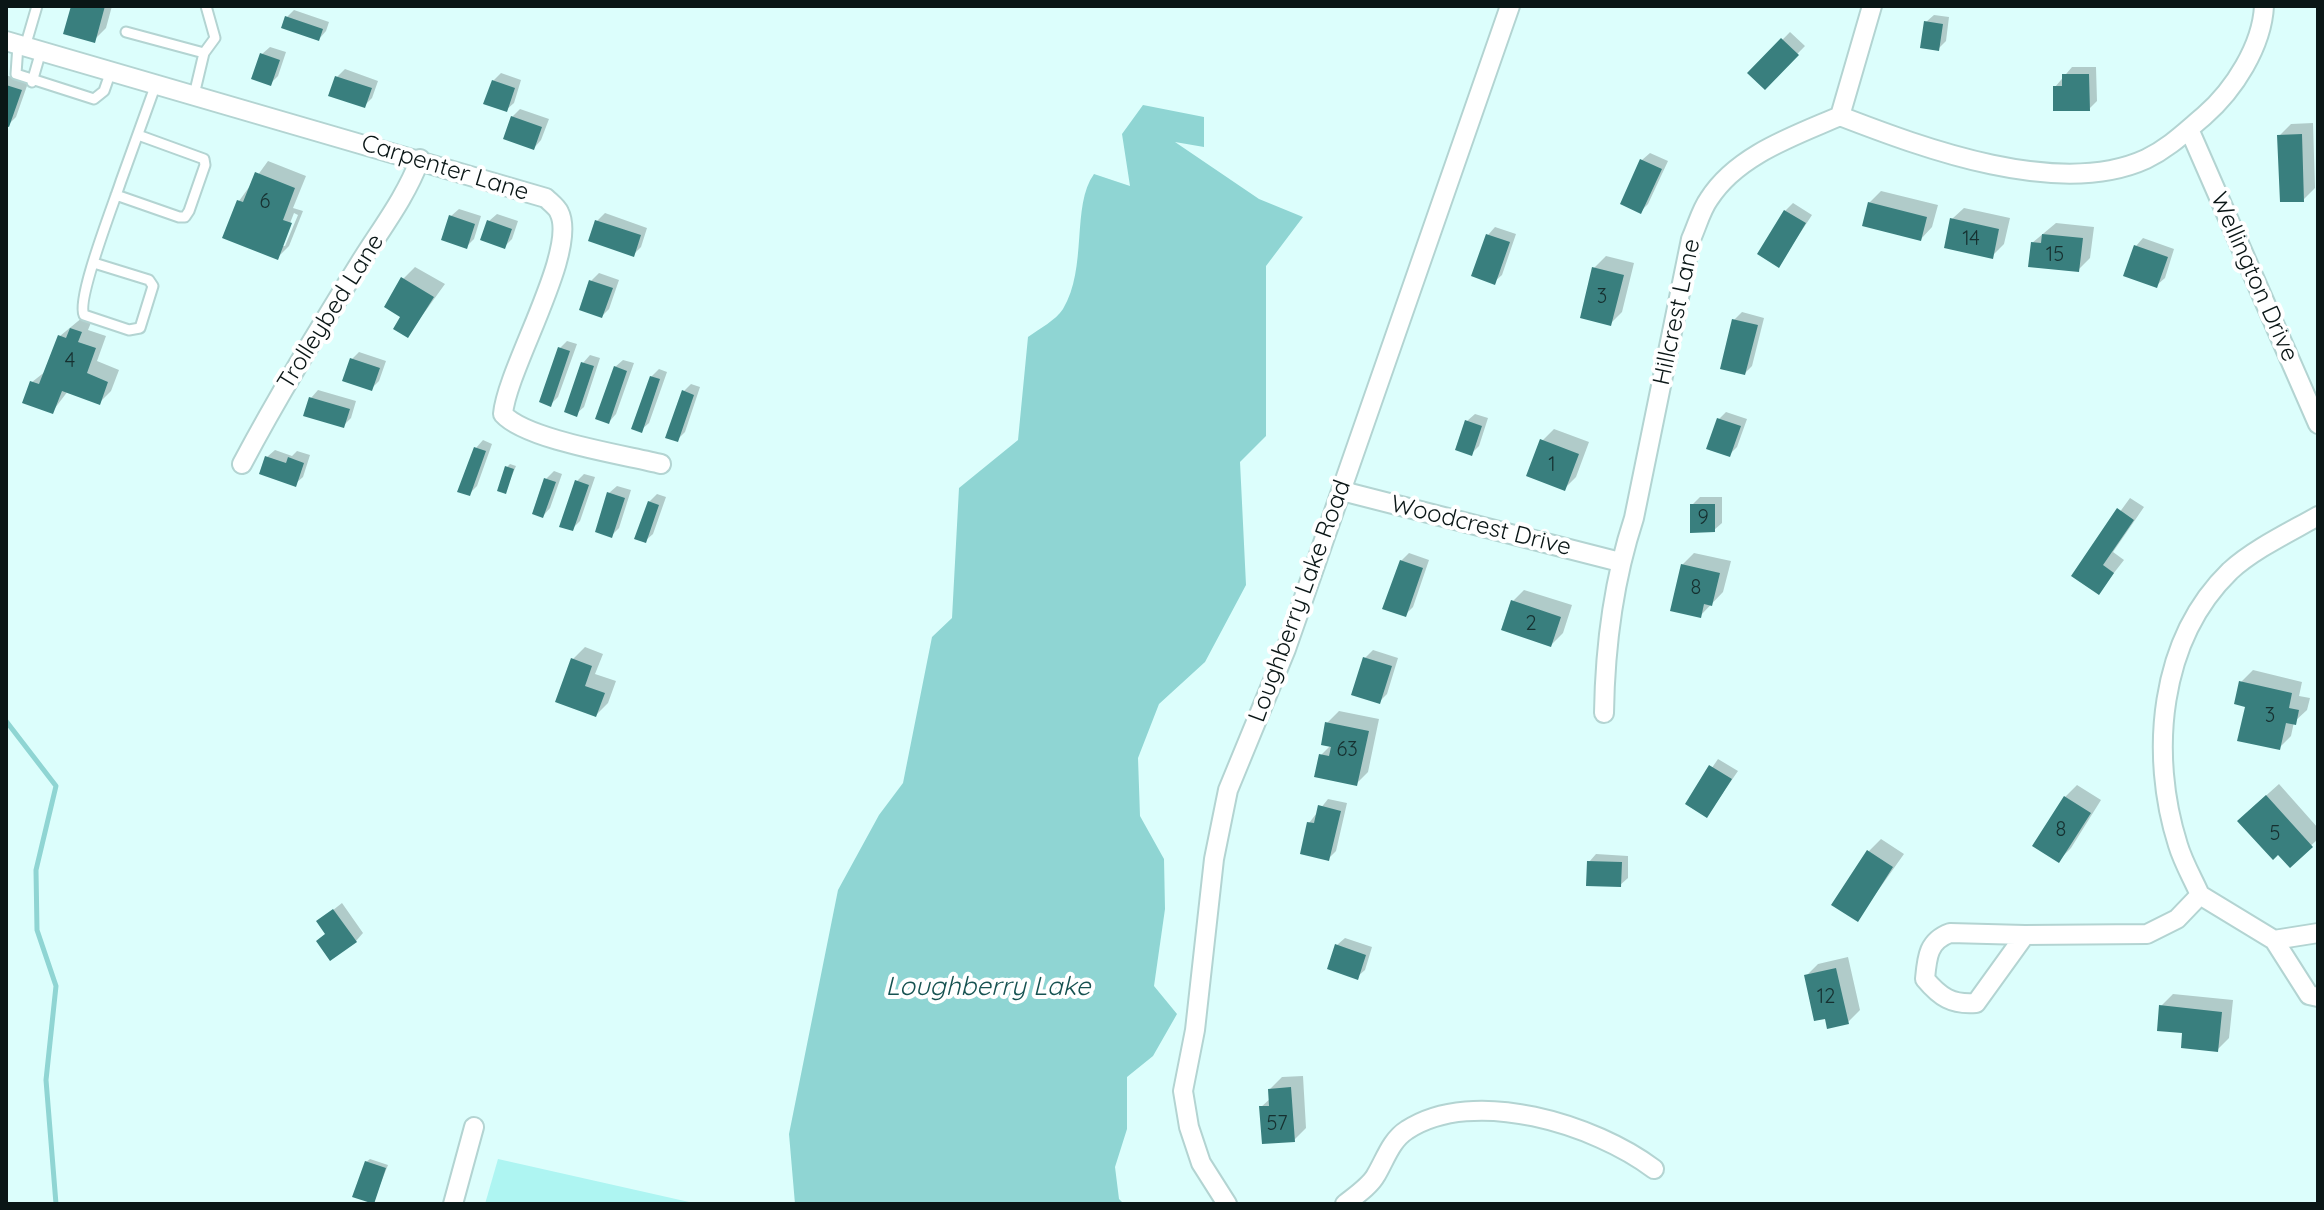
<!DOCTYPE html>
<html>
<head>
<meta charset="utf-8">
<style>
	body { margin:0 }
	#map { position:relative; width:2324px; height:1210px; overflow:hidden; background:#dcfefc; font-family:Quicksand,sans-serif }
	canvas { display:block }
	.frame { position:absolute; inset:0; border:8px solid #0a1616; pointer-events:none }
</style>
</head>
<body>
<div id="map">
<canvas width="2324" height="1210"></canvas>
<div class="frame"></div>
</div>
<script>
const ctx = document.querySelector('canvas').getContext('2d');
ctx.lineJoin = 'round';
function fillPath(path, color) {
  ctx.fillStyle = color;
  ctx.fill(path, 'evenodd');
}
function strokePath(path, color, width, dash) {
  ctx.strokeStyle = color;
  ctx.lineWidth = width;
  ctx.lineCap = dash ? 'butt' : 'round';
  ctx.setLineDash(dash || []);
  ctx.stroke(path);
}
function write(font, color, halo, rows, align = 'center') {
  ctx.font = font + ' Quicksand,sans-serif';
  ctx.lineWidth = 8;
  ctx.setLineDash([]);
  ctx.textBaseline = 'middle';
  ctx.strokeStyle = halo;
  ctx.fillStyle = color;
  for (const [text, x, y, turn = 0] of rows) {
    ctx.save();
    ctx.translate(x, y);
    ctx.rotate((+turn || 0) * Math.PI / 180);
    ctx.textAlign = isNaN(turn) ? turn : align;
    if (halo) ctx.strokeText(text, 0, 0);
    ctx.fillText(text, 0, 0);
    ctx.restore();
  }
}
fillPath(new Path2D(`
	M498,1159L698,1204H485Z`), '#aef5f2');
fillPath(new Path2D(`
	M1143,105L1204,117V147L1175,142L1259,199L1303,217L1266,266V436L1240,462L1246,585L1205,662L1159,704L1138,758L1140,816L1164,859L1165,909L1154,986L1177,1014L1153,1056L1127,1077V1129L1115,1167L1119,1199L1124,1204H795L789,1134L838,890L879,815L903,783L932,637L952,618L959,488L1018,440L1028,337C1039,329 1056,320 1063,309C1088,268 1071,206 1094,174L1130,186L1122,134Z`), '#8fd5d3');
fillPath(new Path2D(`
	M73,6H112L106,28L94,40Z
	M294,10L329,22L326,31L319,39L286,18Z
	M1934,15L1949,17L1946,41L1938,49L1926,22Z
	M1790,32L1805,46L1765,87L1750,73Z
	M270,47L286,52L278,76L270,84L262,54Z
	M2072,67H2096L2097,101L2089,109L2055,87Z
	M345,69L378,81L372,98L364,106L337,77Z
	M501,73L521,80L514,103L506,110L493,81Z
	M6,75L28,83L16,117L8,125Z
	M520,109L549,119L541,140L534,148L512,117Z
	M2313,123L2315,188L2303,200L2279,136L2291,124Z
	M1650,153L1668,161L1648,204L1641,211L1642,160Z
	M268,161L306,176L293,208L303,211L289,246L277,258L239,201ZM294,213L298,215L285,246H281Z
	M1881,191L1938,205L1932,227L1921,239L1869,203Z
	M1793,203L1812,215L1779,265L1785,211Z
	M1964,208L2010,218L2004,244L1992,256L1952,219Z
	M459,209L481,216L474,239L466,247L451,216Z
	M605,213L647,228L641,247L633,255L597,221Z
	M497,214L518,221L512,239L504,247L489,221Z
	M2056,223L2094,227L2090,258L2078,270L2032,243Z
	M1495,227L1516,234L1502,275L1494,282L1488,235Z
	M2143,238L2174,249L2165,278L2157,285L2136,246Z
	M1606,256L1634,263L1622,312L1610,324L1594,268Z
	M415,267L445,284L408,335L403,316V279Z
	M599,273L619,280L609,309L602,316L591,281Z
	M1742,312L1764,318L1752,366L1745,373L1734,320Z
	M83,317L92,320L88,330L106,336L97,361L119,370L111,391L99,403L68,391L52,412L32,382L46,371L60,336Z
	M567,341L577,344L558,397L551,404L560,348Z
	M359,352L386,361L379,381L371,389L352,359Z
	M590,355L600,358L584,407L576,414L583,363Z
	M623,360L634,363L616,414L609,422L615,367Z
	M659,369L667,372L649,423L641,430L651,377Z
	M691,384L700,387L685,432L677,440L683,392Z
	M318,390L356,401L351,418L343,426L311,398Z
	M1726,412L1747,419L1737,447L1729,455L1719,419Z
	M1475,414L1488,418L1479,446L1471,454L1467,421Z
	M1554,429L1589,442L1576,477L1564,489L1542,441Z
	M483,440L492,444L477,486L469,494L476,448Z
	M275,450L292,456L297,451L310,455L303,477L295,484L267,457Z
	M510,464L516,466L505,492L507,467Z
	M554,471L562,474L550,508L543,516L546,479Z
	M584,474L595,477L580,521L572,529L577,481Z
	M617,486L631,490L619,528L612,535L609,493Z
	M657,494L666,497L653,534L645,541L649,502Z
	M1700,497H1722V523L1714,530L1692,505Z
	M2130,498L2144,507L2113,552L2124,560L2099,592L2074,575Z
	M1409,553L1429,560L1413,607L1405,615L1401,561Z
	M1694,553L1731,561L1723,592L1700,616L1682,565Z
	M1524,590L1572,605L1563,633L1551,645L1512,602Z
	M585,647L603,654L595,674L616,681L608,703L596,715L573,659Z
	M1373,650L1398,658L1387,694L1379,702L1365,658Z
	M2253,670L2302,682L2299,696L2310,698L2307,710L2294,722L2291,736L2279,748L2247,705L2241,682Z
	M1339,711L1379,719L1368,772L1356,784L1321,755L1331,745L1327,723Z
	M1718,759L1738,771L1707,816L1688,803Z
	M2279,784L2318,828V839L2290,865L2251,809Z
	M2077,785L2101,800L2071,848L2059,860L2065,797Z
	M1328,799L1347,803L1336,851L1329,858L1309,823Z
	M1881,839L1904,854L1857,920L1869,851Z
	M1596,854L1628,856V878L1620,885L1589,862Z
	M342,903L363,933L356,941L318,922Z
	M1345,938L1372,947L1365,970L1357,977L1337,945Z
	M1848,957L1860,1010L1848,1022L1826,1016L1806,976L1818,964Z
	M2173,994L2233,1000L2229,1038L2217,1050L2184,1032L2161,1006Z
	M1303,1076L1306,1128L1294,1140L1261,1107L1271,1098L1270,1089L1282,1077Z
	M370,1159L388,1165L373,1202L366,1162Z`), '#0003');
strokePath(new Path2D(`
	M6,721L56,786L36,870L37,930L56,986L46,1080L56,1204`), '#8fd5d3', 5);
fillPath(new Path2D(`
	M71,6H105L95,43L63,34Z
	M285,16L323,29L319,41L281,28Z
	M1924,21L1943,24L1939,51L1920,48Z
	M1781,38L1799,55L1765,90L1747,73Z
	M260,53L280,60L271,86L251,79Z
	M2062,74H2089L2090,111H2053V86H2062Z
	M335,76L372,88L365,108L328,96Z
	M492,80L515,88L507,112L483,104Z
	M6,85L22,90L9,127L6,126Z
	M511,116L542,127L534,150L503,139Z
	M2302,134L2304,202H2280L2277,135Z
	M1640,159L1662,169L1641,214L1620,204Z
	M255,172L295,188L283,220L292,223L278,260L222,238L237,200L243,202Z
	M1868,202L1927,217L1921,241L1862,226Z
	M1784,210L1806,223L1779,268L1757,254Z
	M449,215L475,224L467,249L441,240Z
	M1950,218L1999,229L1993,259L1944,248Z
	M487,220L512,229L505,249L480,240Z
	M595,220L641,235L634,257L588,241Z
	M1486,234L1510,242L1495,285L1471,276Z
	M2042,234L2083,238L2079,272L2028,267L2031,242L2041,243Z
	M2134,245L2168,257L2157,288L2123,276Z
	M1592,267L1624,275L1611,326L1580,318Z
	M401,277L434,297L408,338L393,329L400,317L384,307Z
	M589,280L613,288L602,318L579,310Z
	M1732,319L1758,325L1745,375L1720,369Z
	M70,328L82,332L78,342L96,348L87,373L108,382L100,405L62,391L53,414L22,403L30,381L39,384L58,335L66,338Z
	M558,347L570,351L551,407L539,402Z
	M350,358L380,368L372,391L342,381Z
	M581,362L594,366L577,417L564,412Z
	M614,366L627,371L609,424L595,419Z
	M650,376L660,379L642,433L631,429Z
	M682,390L694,395L678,442L665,438Z
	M309,397L350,409L344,428L303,416Z
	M1717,418L1741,426L1730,457L1706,449Z
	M1465,420L1482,426L1472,456L1455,450Z
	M1540,439L1579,454L1565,491L1526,476Z
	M474,447L486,451L470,496L457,492Z
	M265,456L286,463L288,457L304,463L296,487L259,474Z
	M505,466L514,469L506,494L497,491Z
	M544,478L556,482L543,518L532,514Z
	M575,480L589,485L573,531L559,527Z
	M607,492L625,498L612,538L595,532Z
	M648,501L659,505L646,543L634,539Z
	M1690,504H1715V532L1690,533Z
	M2117,508L2134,520L2103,565L2114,573L2099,595L2071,576Z
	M1400,560L1423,568L1406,617L1382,609Z
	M1681,564L1720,573L1712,606L1704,604L1701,618L1670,611Z
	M1511,600L1561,617L1551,647L1501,630Z
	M1363,657L1392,666L1380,704L1351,695Z
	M571,658L592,666L585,686L605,693L596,717L555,702Z
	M2239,681L2292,693L2289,708L2299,710L2296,725L2286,723L2280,750L2237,741L2245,707L2234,704Z
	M1325,722L1369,731L1357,786L1314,777L1319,754L1329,756L1331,747L1321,745Z
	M1709,765L1732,779L1707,818L1685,804Z
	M2266,795L2313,847L2290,868L2278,855L2273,860L2237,821Z
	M2064,796L2091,813L2059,863L2032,846Z
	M1318,805L1341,811L1329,861L1300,854L1307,822L1314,823Z
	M1867,850L1893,867L1858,922L1831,905Z
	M1587,861L1622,862L1621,887L1586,886Z
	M333,909L357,942L330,961L316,941L325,934L316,921Z
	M1335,944L1366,955L1358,980L1327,969Z
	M1836,968L1849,1024L1827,1029L1825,1019L1814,1021L1804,975Z
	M2159,1005L2222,1012L2218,1052L2181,1048L2182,1033L2157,1031Z
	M1291,1087L1295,1142L1262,1144L1259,1106H1269L1268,1089Z
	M365,1161L386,1168L374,1204L352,1197Z`), '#397f7e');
const service = new Path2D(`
	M126,32L204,53L194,95
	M18,45L16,74L94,99L104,91L111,71
	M25,47L37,6
	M204,53L215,38L206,6
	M32,82L41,51
	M116,195L179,217H185L189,211L205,165L204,159L138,135
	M94,263L149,280L153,286L140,328L129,330L84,315C76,299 114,203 121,181L156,84`);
const minor = new Path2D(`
	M6,41L546,198C550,202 557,207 559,212C579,250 507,368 503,414C526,440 625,455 661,464
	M1840,116L1872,6
	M2189,129L2318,424
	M242,464C278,396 318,331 358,266C380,230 405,199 420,159
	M1342,491L1620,562
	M1604,713C1605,646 1613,582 1634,518L1691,239C1697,226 1701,210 1709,199C1737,155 1794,136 1840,116C1923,148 2059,199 2146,159C2169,148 2185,132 2204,116C2234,90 2262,46 2264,6
	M2200,895C2193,879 2183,862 2178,845C2149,754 2159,640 2230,571C2254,549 2290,532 2318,516
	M2200,895L2274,940
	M1950,933L2025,935L1976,1003C1952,1005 1940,997 1925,979C1927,957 1928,941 1950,933Z
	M2318,933L2274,940L2309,995L2318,997
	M2025,935L2147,934L2177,919L2200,895
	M453,1204L474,1127
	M1227,1204L1201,1163L1189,1127L1183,1091L1195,1030L1214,859L1228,790L1286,649L1510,6
	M1345,1204C1355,1196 1370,1186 1376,1175C1385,1160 1391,1140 1407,1130C1474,1086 1596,1125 1654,1169`);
strokePath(service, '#b3d4d2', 13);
strokePath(minor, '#b3d4d2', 22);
strokePath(service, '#fff', 9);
strokePath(minor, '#fff', 18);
write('20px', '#163030', null, [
	["6",265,202],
	["14",1971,239],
	["15",2055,255],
	["3",1602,297],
	["4",70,361],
	["1",1552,465],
	["9",1703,518],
	["8",1696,588],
	["2",1531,624],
	["3",2270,716],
	["63",1347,750],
	["8",2061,830],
	["5",2275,834],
	["12",1826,997],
	["57",1277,1124]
]);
write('24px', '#0a1616', '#fff', [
	["Carpenter Lane",445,168,17],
	["Wellington Drive",2254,277,66],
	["Trolleybed Lane",331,312,-58],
	["Hillcrest Lane",1677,312,-78],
	["Woodcrest Drive",1481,526,14],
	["Loughberry Lake Road",1300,601,-70]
]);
write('italic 26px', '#165251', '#fff', [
	["Loughberry Lake",988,987]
]);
</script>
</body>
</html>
